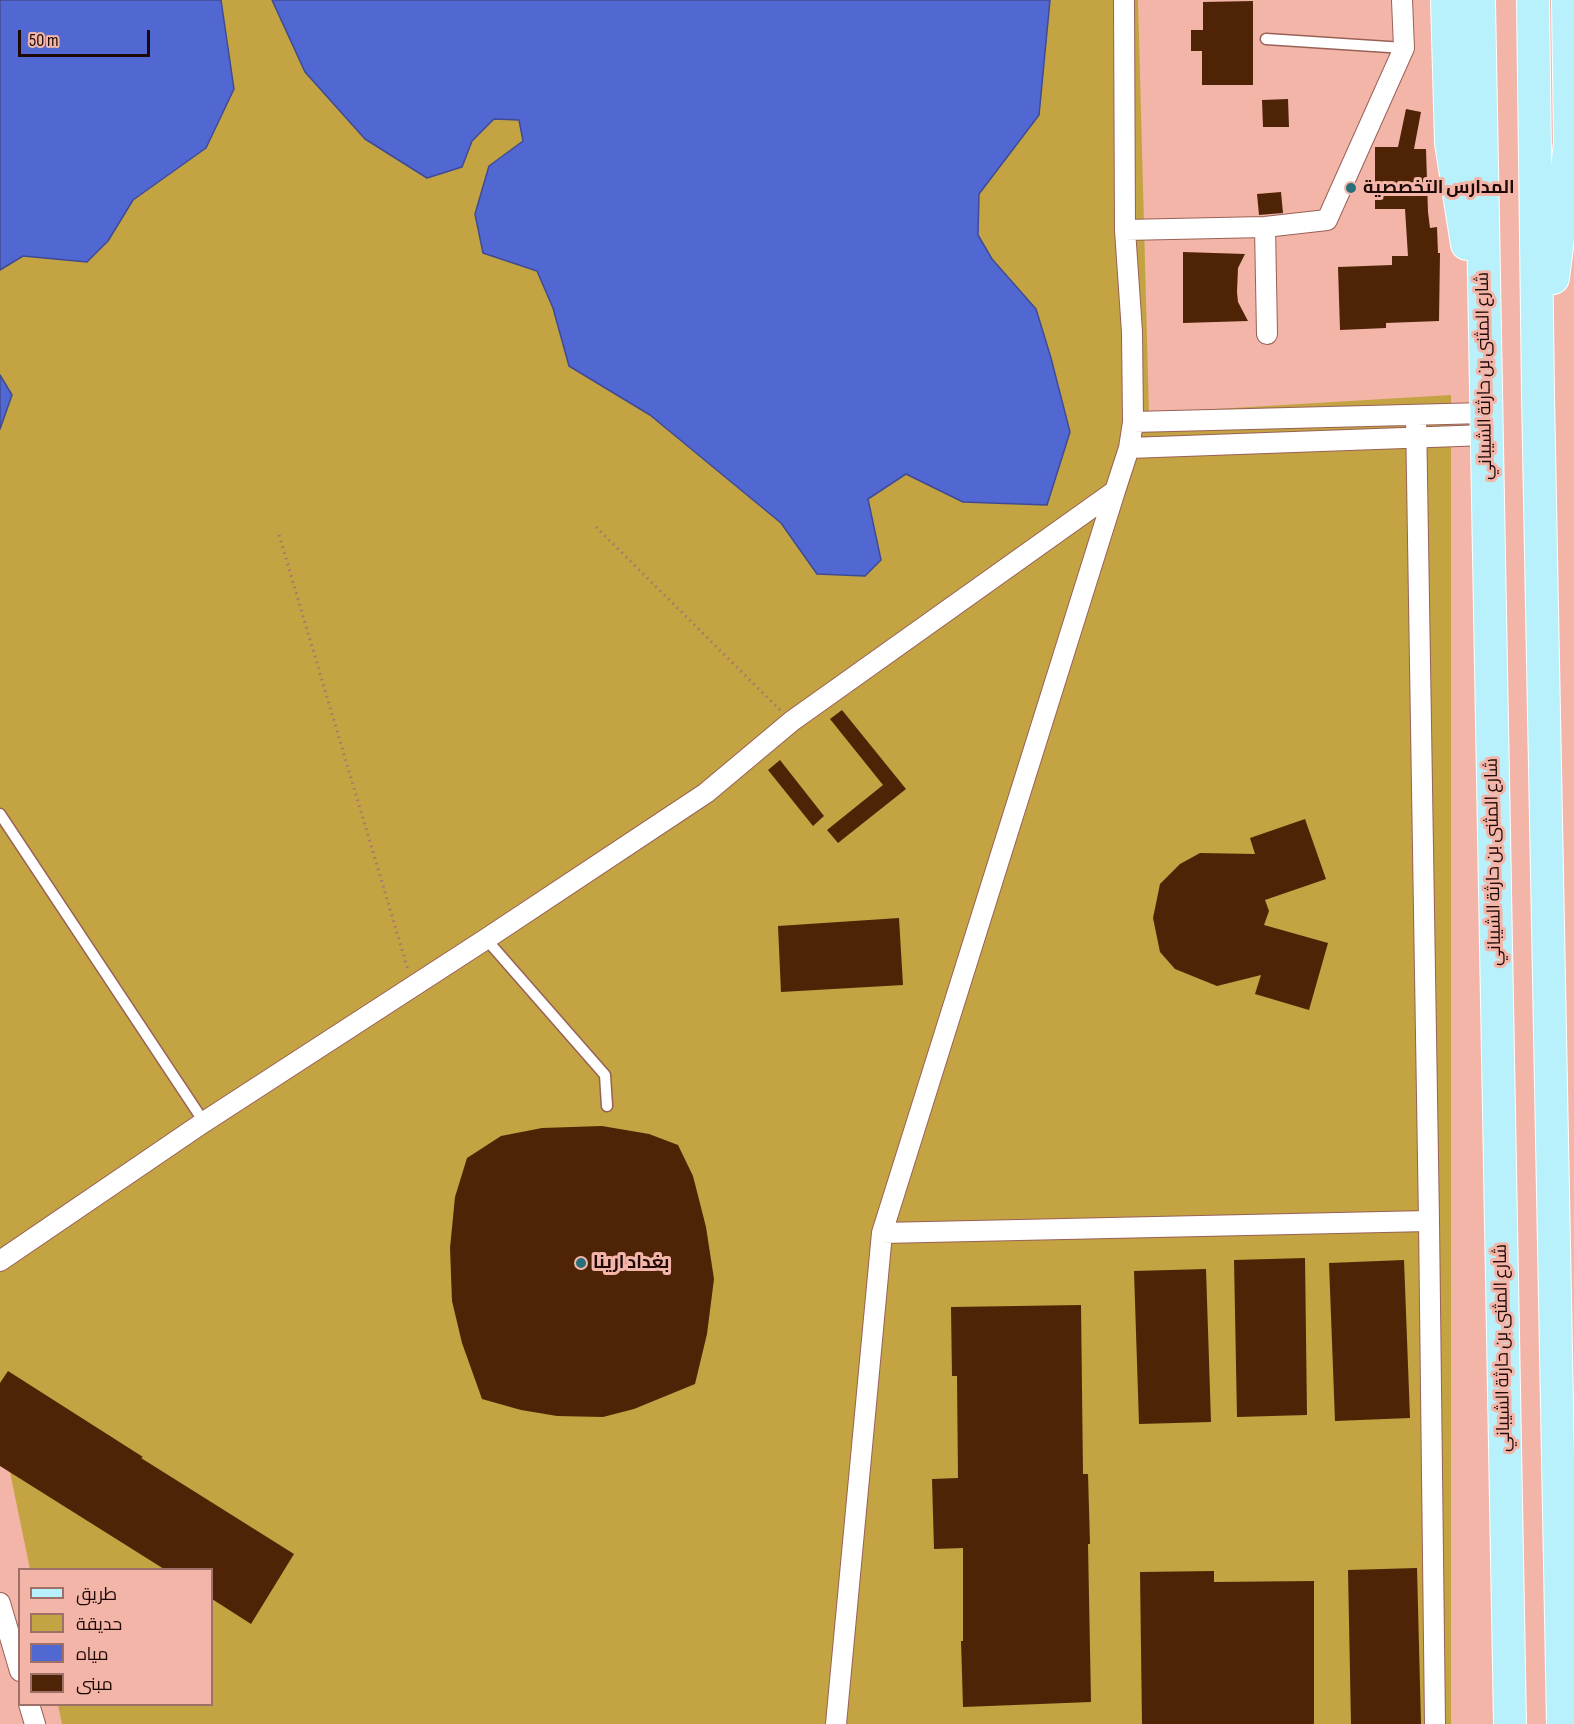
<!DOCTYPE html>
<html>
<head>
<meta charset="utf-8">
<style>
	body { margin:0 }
	#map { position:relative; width:1574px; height:1724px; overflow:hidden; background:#f4b5a9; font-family:"Sofia Sans Condensed",Cairo,sans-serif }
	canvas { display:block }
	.legend { position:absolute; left:18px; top:1568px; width:195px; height:138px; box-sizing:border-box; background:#f4b5a9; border:2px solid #9e7067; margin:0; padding:8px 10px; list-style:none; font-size:18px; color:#1d0805 }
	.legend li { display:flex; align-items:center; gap:12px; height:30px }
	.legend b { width:30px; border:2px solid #9e7067 }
	.scale { position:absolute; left:18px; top:30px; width:132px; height:27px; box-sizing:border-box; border:3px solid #1d0805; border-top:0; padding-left:8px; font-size:18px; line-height:21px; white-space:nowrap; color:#1d0805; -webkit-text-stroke:4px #f4b5a9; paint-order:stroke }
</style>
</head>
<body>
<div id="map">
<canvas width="1574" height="1724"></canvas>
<ul class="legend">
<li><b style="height:8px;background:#b8f1fb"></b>طريق</li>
<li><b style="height:16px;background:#c3a342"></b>حديقة</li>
<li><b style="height:16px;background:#5168d2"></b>مياه</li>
<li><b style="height:16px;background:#4f2406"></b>مبنى</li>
</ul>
<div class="scale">50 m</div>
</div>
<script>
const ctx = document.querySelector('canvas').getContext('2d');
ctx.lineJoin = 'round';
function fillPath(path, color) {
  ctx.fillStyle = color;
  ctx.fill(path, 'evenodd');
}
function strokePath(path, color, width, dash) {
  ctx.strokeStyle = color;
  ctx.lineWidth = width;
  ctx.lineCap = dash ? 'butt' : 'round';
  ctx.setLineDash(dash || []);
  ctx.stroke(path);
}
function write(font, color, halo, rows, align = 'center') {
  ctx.font = font + ' "Sofia Sans Condensed",Cairo,sans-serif';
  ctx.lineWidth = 6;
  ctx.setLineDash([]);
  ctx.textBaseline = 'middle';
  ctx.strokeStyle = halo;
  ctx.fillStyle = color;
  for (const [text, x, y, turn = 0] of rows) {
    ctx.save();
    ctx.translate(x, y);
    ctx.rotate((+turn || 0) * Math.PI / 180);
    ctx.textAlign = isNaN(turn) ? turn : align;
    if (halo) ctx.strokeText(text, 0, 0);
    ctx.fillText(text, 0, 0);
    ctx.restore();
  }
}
fillPath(new Path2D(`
	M0,0H1138L1149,413L1451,395V1724H62L58,1705L212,1704V1570L30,1569L0,1424Z`), '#c3a342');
const water = new Path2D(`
	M0,0H221L234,89L206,148L133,200L108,241L87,262L23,256L0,270Z
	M272,0H1050L1039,115L979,194L978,235L992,259L1036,309L1051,358L1070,432L1047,505L963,502L906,474L868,499L881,560L865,576L817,574L781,523L650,415L569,366L553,308L537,271L483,253L475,214L489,166L523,141L519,120L494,119L472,141L462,167L427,178L365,139L305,72Z
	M0,375L12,395L0,429Z`);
fillPath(water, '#5168d2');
strokePath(water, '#414b94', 1.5);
fillPath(new Path2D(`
	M1253,1V85H1202V51H1191V30H1203V2Z
	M1288,99L1289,127H1263L1262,100Z
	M1406,109L1421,112L1414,149H1426L1428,212L1430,228L1437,227L1438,253H1440L1439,321L1386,323V328L1340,330L1338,267L1392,265V256H1408L1405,209H1375V147H1398Z
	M1281,192L1283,213L1259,215L1257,194Z
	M1183,252L1245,254L1238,268L1237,292L1238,302L1248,321L1183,323Z
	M842,710L906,789L838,843L827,830L883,785L830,719Z
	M780,760L824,816L813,826L768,770Z
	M1305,819L1326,879L1265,900L1269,911L1264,925L1328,943L1309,1010L1255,994L1261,975L1217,986L1175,969L1160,952L1153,918L1160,884L1180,864L1200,853L1255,854L1250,838Z
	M899,918L903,985L781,992L778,926Z
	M602,1126L649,1134L678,1145L693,1176L706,1227L714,1279L707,1334L695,1384L634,1409L603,1417L557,1416L521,1410L482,1399L462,1343L452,1301L450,1248L455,1197L467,1158L501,1136L542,1128Z
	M1305,1258L1307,1415L1237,1417L1234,1260Z
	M1404,1260L1410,1418L1335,1421L1329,1263Z
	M1206,1269L1211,1422L1139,1424L1134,1271Z
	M1081,1305L1083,1474H1088L1090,1544H1088L1091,1702L963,1707L961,1641H963V1548L934,1549L932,1479L958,1478L957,1376H952L951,1307Z
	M8,1371L143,1457L141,1458L294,1554L251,1624L212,1599V1569H164L0,1466V1383Z
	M1417,1568L1421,1724H1351L1348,1570Z
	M1214,1571V1582L1314,1581V1724H1142L1140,1572Z`), '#4f2406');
const service = new Path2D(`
	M1266,39L1404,48
	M0,814L204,1122
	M486,939L605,1075L607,1106`);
const minor = new Path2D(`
	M1125,230L1265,227
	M1267,334L1265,227L1327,220L1404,48L1402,0
	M1416,415L1429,1221L1435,1724
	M1133,422L1485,413
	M1129,448L1486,435
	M882,1233L1429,1221
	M0,1261L204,1122L486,939L706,793L792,721L1115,491L1129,448L1133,422L1132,332L1125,230L1124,0
	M0,1603L20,1671
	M29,1704L35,1724
	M836,1724L882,1233L1115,491`);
const primary = new Path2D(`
	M1447,0L1451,143L1467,244
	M1479,0L1510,1724
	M1533,0L1538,395L1563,1724
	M1553,278L1570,143L1568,0`);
strokePath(service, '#996156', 13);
strokePath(minor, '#996156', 22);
strokePath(primary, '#fff', 34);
strokePath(new Path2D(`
	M596,527L780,710
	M279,535L408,970`), '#a6766d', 3, [1.5, 4.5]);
strokePath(service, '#fff', 10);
strokePath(minor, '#fff', 20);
strokePath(primary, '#b8f1fb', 32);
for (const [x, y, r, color] of [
	[1351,188,6,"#286f7c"],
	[581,1263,6,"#286f7c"]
]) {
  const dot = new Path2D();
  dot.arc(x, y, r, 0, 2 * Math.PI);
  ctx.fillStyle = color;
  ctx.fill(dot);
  strokePath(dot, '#f4b5a9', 2);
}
write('bold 18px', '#1d0805', '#f4b5a9', [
	["المدارس التخصصية",1363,188],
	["بغداد ارينا",593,1263]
], 'left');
write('18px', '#1d0805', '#f4b5a9', [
	["شارع المثنى بن حارثة الشيباني",1485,376,-91],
	["شارع المثنى بن حارثة الشيباني",1494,862,-91],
	["شارع المثنى بن حارثة الشيباني",1503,1348,-91]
]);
</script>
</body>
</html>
